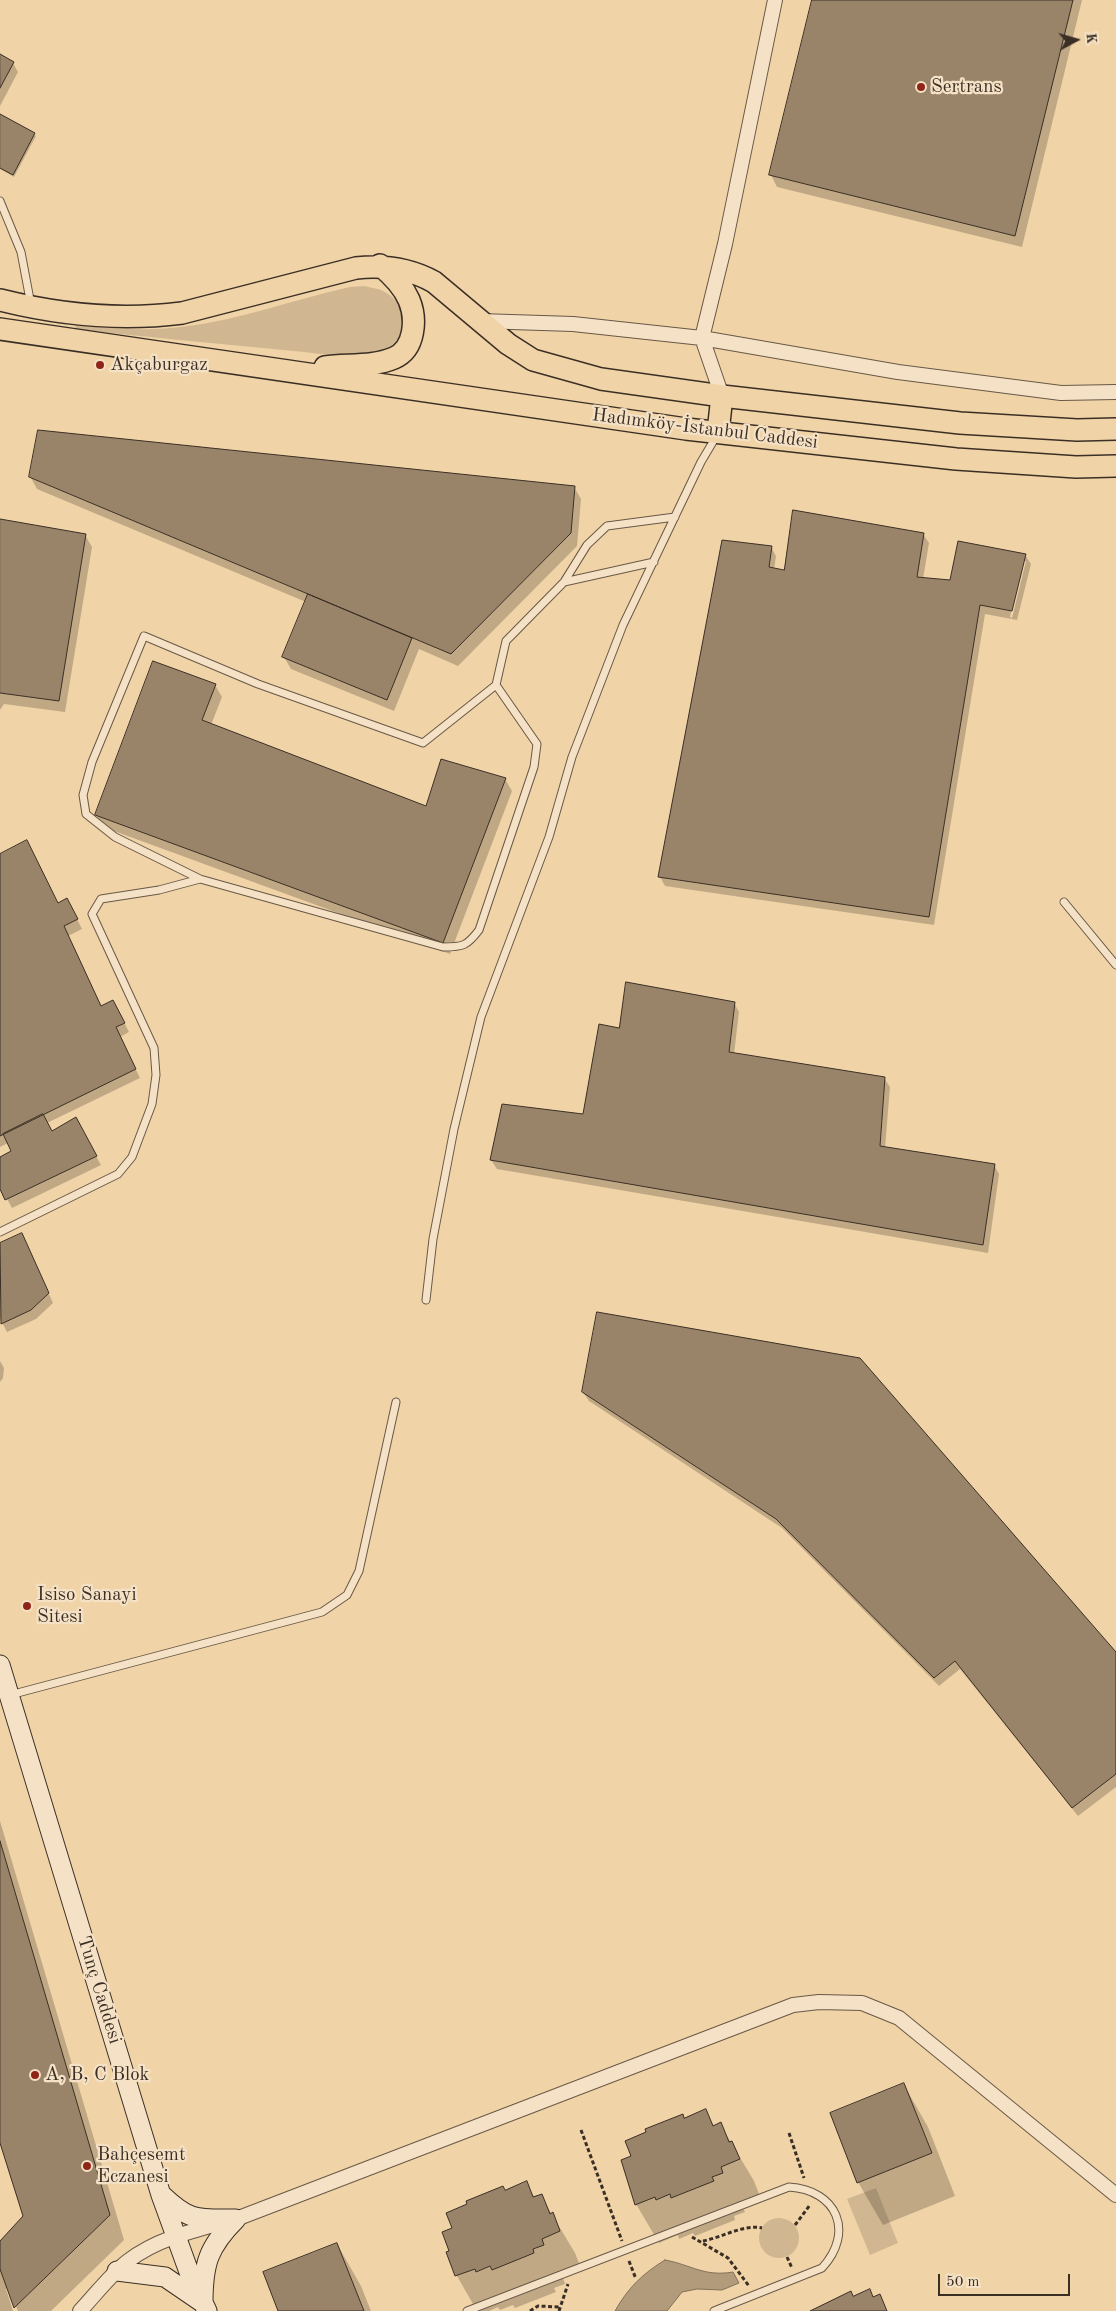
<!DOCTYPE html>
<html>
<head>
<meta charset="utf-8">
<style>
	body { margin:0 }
	#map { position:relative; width:1116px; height:2311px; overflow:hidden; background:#f0d3a7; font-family:"Old Standard TT",serif }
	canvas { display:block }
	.north { position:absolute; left:1051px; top:15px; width:50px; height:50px; -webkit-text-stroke:4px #f5e2c6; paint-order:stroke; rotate:84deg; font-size:14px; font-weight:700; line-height:20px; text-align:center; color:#3b2f25 }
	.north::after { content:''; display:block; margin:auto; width:18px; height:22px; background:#3b2f25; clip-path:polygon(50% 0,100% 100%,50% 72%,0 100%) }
	.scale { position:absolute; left:938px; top:2274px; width:132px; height:22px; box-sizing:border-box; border:2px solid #3b2f25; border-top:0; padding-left:6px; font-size:15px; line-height:18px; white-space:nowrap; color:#3b2f25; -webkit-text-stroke:4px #f5e2c6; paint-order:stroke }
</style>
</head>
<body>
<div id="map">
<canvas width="1116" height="2311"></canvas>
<div class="north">K</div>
<div class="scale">50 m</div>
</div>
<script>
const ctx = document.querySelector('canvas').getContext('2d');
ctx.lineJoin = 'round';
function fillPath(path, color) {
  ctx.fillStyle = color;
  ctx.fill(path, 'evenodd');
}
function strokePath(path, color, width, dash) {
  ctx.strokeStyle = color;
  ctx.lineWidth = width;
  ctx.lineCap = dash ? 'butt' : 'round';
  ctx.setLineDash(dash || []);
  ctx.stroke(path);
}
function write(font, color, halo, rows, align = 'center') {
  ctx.font = font + ' "Old Standard TT",serif';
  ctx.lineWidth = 4.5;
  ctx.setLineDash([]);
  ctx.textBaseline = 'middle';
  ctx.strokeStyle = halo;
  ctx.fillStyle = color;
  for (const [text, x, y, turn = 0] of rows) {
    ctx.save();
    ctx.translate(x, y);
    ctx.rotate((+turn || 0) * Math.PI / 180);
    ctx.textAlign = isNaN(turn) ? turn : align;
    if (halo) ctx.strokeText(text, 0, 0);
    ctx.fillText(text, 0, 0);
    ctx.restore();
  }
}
fillPath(new Path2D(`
	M365,286C370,288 378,288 383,291C411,304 409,346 378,354C351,360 311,352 283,350C214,343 145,337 75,329L76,324C107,328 139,331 171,328C232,323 291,300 350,287Z
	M876,2188L898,2243L870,2255L847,2199Z
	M759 2238a20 20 0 1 1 40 0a20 20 0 1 1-40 0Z`), '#d1b791');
const water = new Path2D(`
	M665,2260C692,2265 704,2277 733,2272L739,2283L722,2290L697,2289L682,2292L667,2311H615C628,2288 642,2274 665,2260Z`);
fillPath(water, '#b29b7b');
strokePath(water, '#827059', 1);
fillPath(new Path2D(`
	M813,0H1082L1022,247L777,187L771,175Z
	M0,56L13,63L18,72L0,106Z
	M0,115L36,136L14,177L0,169Z
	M30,476L574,487L581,499L577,546L458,666L419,649L394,711L291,669L284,657L306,602L37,489Z
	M0,520L85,535L92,547L65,712L4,704L0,710Z
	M923,534L929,543L923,579L951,582L1025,555L1031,564L1017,620L985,614L934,925L665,886L660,877L771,547L776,556L774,570L785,571ZM1023,561H1026L1012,618L1010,617Z
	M215,685L222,697L211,725L427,807L505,779L512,791L450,954L103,827L96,815Z
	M0,855L58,904L72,909L82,929L68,936L102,1007L118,1011L129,1032L120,1037L140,1078L47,1123L52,1133L75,1119L101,1165L12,1208L0,1186V1158L12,1152L8,1143L0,1147Z
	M734,1003L739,1012L734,1054L884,1078L890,1087L885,1148L994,1165L999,1174L988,1253L497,1169L491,1160L503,1105L584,1116L620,1029Z
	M22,1235L53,1303L36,1319L7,1332L0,1318V1245Z
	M0,1361L4,1368L3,1378L0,1382Z
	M583,1392L1116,1654V1787L1078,1816L960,1669L939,1686L782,1528L589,1401Z
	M0,1821L124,2240L51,2311H18L8,2288L6,2289L13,2311H0V2243L24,2217L0,2139Z
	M904,2085L928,2127L955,2196L883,2225L858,2182Z
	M706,2111L714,2126L720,2124L754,2181L761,2199L742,2206L745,2212L734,2216L735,2220L695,2236L693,2233L679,2239L678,2235L659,2243L636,2204L633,2157L684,2119Z
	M526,2183L535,2198L541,2196L575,2253L582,2271L563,2278L565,2284L554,2288L556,2292L515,2308L513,2305L500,2310L498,2307L489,2311H477L457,2276L448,2253L451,2252L453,2229L505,2191Z
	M337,2244L361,2286L371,2311H280Z`), '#0003');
const building = new Path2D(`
	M812,0H1073L1015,236L769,175Z
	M0,54L14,62L0,88Z
	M0,114L35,133L13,175L0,168Z
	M38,430L575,486L571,533L451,654L29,477Z
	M793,510L924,533L917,577L950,580L958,541L1026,554L1012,611L980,605L929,917L658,877L722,540L772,546L769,567L784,570Z
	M0,519L86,534L59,701L0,693Z
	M308,594L412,638L387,700L282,657Z
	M153,661L216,684L202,720L426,806L441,759L506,778L443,943L95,815Z
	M27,840L58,903L67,898L78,919L64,926L101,1006L113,1000L125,1023L116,1027L136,1069L0,1136V854Z
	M626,982L735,1002L729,1052L885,1077L880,1146L995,1164L983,1245L490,1160L502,1104L583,1114L599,1024L619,1028Z
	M43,1114L52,1131L76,1117L97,1156L5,1200L0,1189V1157L11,1151L3,1134Z
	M22,1233L49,1293L31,1310L1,1324L0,1243Z
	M597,1312L860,1358L1116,1652V1774L1072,1808L955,1661L934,1678L776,1519L582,1392Z
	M0,1841L110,2215L14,2308L0,2269V2241L23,2216L0,2143Z
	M904,2083L932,2153L857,2183L830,2113Z
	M706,2109L713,2126L721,2122L729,2142L732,2141L740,2159L721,2167L723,2173L712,2177L714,2181L671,2198L670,2194L656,2200L655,2197L635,2205L621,2160L631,2156L625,2141L646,2132L645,2129L683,2114L684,2118Z
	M527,2181L533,2197L542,2194L550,2214L553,2212L560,2231L542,2239L544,2245L533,2249L534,2253L492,2270L490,2266L476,2272L475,2269L455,2276L446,2252L449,2251L442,2232L452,2228L446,2213L467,2204L466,2201L503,2186L505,2190Z
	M337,2243L364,2311H278L263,2272Z
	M870,2289L873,2297L880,2294L887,2311H810L851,2291L853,2296Z`);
fillPath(building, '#998469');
strokePath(building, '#3b2f25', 1);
const service = new Path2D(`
	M0,201L21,252L31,305
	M564,582L654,562
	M496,685L537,744L534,767L479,930C467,946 463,947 443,947L200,879L115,837L86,814L83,795L92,762L144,636L258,684L423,743L496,685L506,641L564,582L587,545L607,526L675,517
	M1064,902L1116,965
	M0,1232L118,1174L132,1157L152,1104L156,1075L154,1048L92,914L101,899L159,890L200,879
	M426,1300L433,1239L454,1129L481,1017L549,837L572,757L623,625L701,462L717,435
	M10,1695L322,1612L347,1595L359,1571L396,1402
	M467,2311L789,2187C837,2190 855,2232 822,2268L714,2311`);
const minor = new Path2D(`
	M480,321L573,324L702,338L898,372L1061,393L1116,392
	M722,396L702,338L725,244L775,0
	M80,2311C96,2294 110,2275 128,2261C159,2237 200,2229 236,2219L793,2005L819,2002L862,2003L899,2018L1116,2195`);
const secondary = new Path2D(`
	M0,1665L161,2195L189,2272L207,2311
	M117,2271L165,2277L203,2303C203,2264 208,2247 236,2219C198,2219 190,2222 162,2195`);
const primary = new Path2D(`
	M0,300C60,315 120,321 182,313L356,268C384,265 409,268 434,282L508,344L533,360L601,379L722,396L960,423L1077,430L1116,429
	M0,329L686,429L956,459L1076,467L1116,466
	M325,367C347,364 373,367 394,358C415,349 417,319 409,300C403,286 391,274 380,265
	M718,432L722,396`);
strokePath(service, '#685846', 9);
strokePath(minor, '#685846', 16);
strokePath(secondary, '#3b2f25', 21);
strokePath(primary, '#3b2f25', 24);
strokePath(new Path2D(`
	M581,2130L622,2241
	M789,2133L804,2178
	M795,2225L810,2205
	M692,2237L728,2258L749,2286
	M703,2241C723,2237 744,2224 762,2228
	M787,2257L792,2268
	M629,2261L636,2279
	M530,2311L538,2306L560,2307
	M559,2311L568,2284`), '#3b2f25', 3, [4, 2.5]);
strokePath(service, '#f5e2c6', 7);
strokePath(minor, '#f5e2c6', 14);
strokePath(secondary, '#f5e2c6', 19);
strokePath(primary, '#f0d3a7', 21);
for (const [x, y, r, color] of [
	[921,87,5,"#8f2418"],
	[100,365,5,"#8f2418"],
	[27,1606,5,"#8f2418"],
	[35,2075,5,"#8f2418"],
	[87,2166,5,"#8f2418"]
]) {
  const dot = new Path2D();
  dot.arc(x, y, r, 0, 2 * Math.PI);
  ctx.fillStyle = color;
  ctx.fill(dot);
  strokePath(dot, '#f5e2c6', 2);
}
write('19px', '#3b2f25', '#f5e2c6', [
	["Sertrans",931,87],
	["Akçaburgaz",110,365],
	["Isiso Sanayi",37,1595],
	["Sitesi",37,1617],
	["A, B, C Blok",45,2075],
	["Bahçesemt",97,2155],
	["Eczanesi",97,2177]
], 'left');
write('19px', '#3b2f25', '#f5e2c6', [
	["Hadımköy-İstanbul Caddesi",705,429,7],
	["Tunç Caddesi",99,1990,73]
]);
</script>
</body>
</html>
